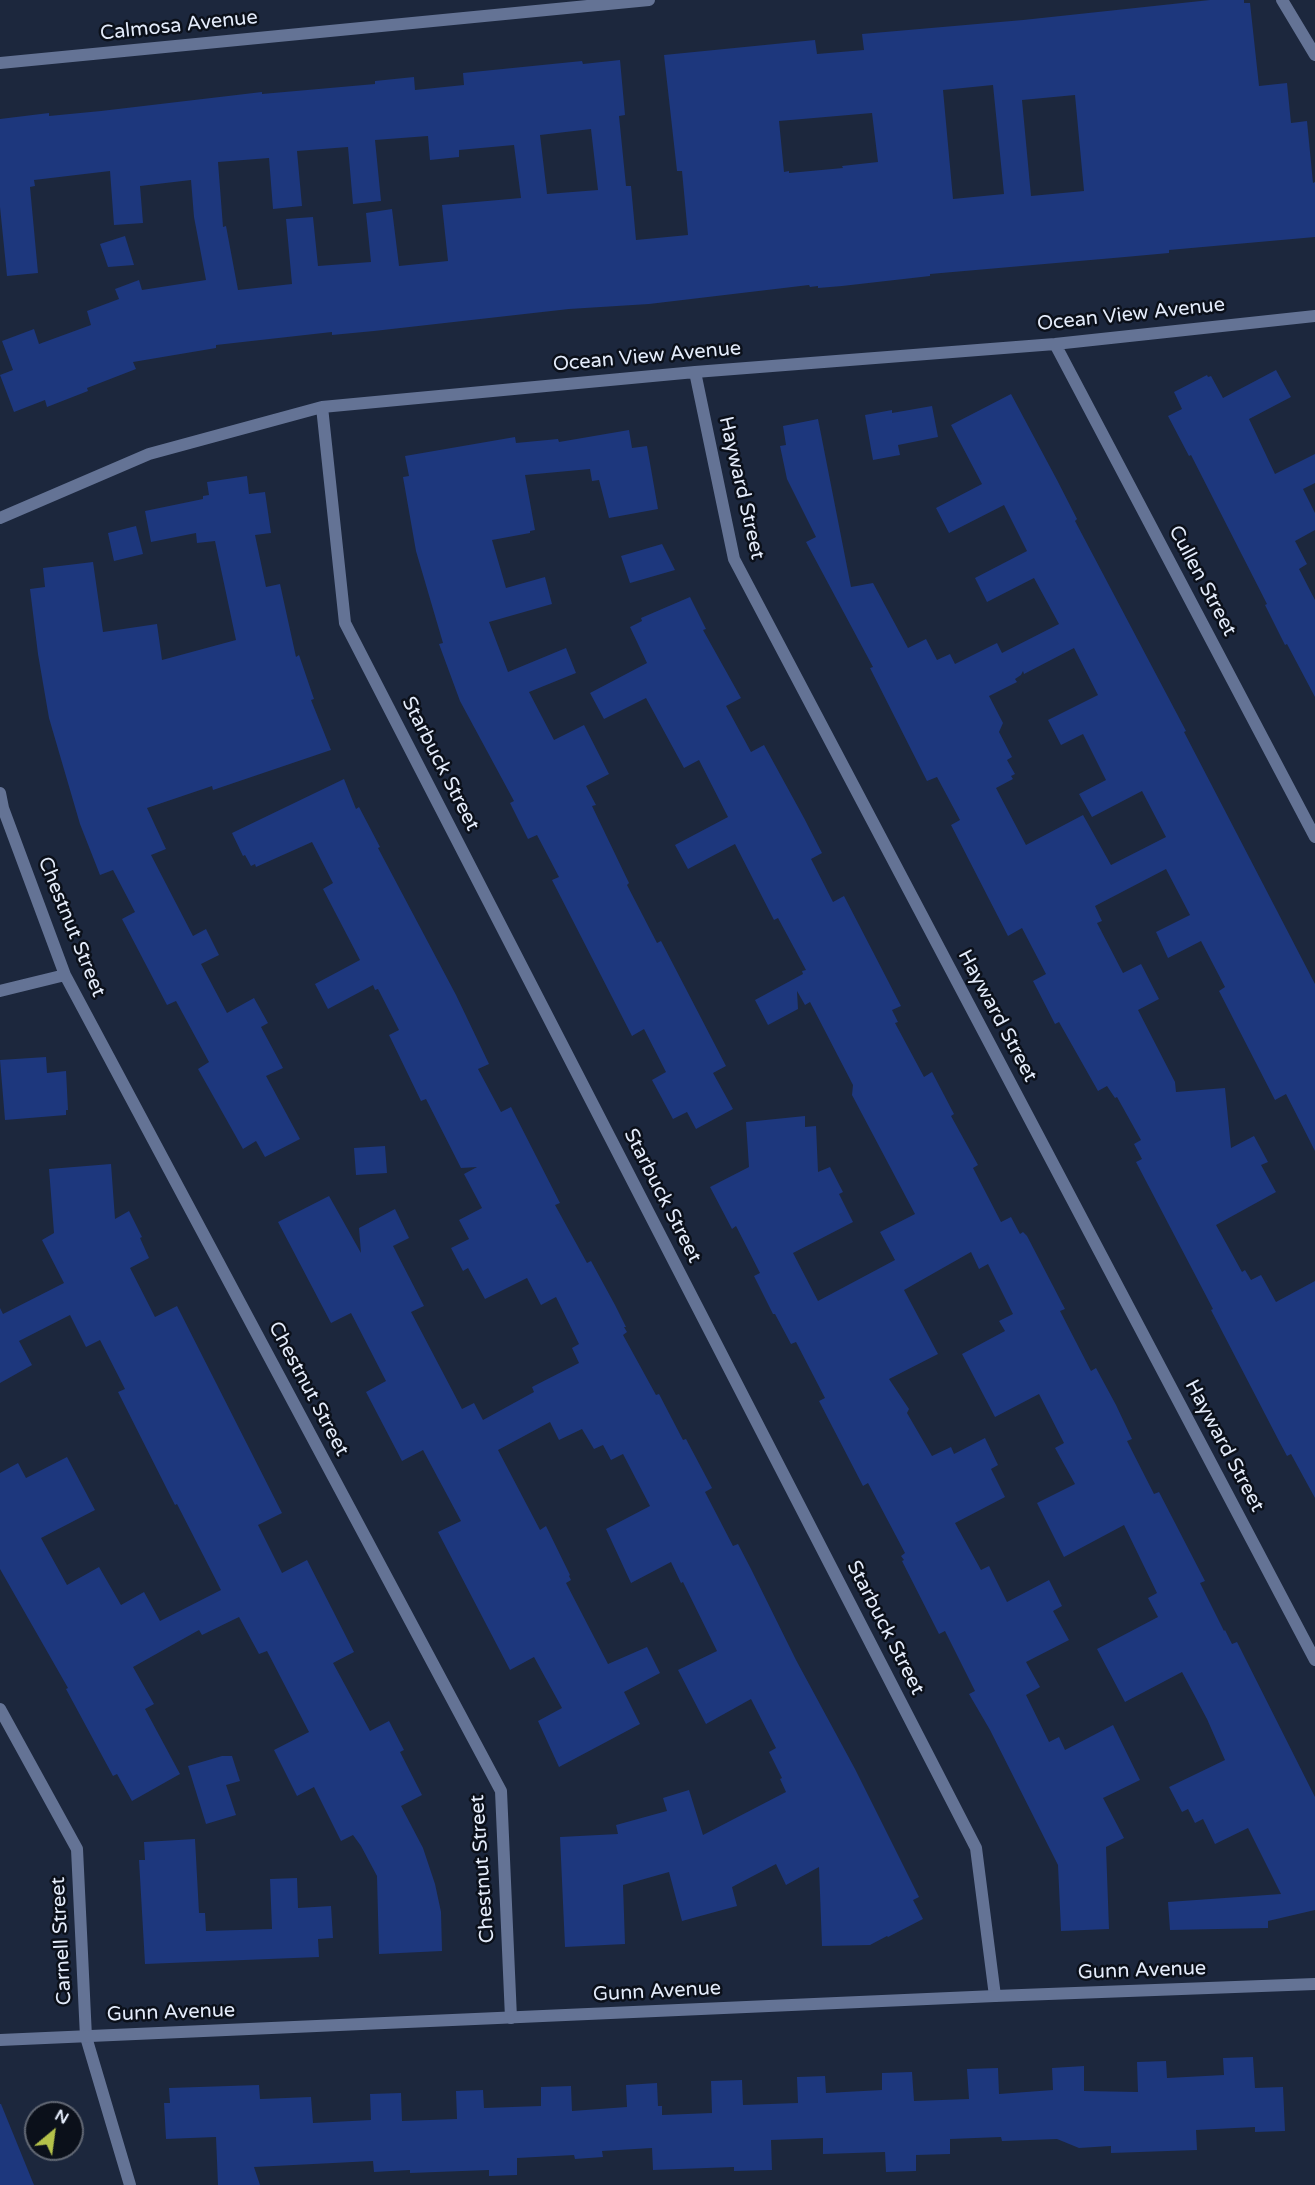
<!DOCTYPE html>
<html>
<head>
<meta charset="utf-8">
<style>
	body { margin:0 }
	#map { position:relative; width:1315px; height:2185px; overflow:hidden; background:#1c273d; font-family:"Varela Round",sans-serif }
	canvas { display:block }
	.north { position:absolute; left:24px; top:2101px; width:60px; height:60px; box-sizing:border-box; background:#0b101a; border:2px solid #626874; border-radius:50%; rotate:29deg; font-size:16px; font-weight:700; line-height:24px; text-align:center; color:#e4ecfb }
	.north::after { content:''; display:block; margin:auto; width:21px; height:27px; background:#b5c24a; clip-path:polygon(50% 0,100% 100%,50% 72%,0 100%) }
</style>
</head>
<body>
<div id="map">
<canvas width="1315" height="2185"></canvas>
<div class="north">N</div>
</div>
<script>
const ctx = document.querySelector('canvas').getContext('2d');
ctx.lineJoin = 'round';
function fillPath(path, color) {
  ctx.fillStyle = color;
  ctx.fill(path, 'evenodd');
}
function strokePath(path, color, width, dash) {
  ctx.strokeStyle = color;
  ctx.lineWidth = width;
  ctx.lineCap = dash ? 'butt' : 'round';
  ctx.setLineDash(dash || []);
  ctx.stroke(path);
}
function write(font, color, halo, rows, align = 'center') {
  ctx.font = font + ' "Varela Round",sans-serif';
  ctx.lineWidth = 5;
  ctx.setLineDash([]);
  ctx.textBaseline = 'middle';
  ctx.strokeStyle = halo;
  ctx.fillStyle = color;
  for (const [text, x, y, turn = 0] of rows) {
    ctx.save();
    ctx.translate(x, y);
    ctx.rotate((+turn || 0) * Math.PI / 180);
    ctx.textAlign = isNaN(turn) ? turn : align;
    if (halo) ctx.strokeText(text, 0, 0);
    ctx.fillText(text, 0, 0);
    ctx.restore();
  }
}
fillPath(new Path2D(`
	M1210,0H1244V3H1250L1259,86L1287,83L1291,123L1307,121L1313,183L1315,182V237L1169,250V253L1125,257L930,274V276L842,286L818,288V286L810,287L809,285L649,304L569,309L374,331L332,335V332L216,345V348L133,362L136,369L87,388L88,391L47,407L45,400L14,412L0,375L13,370L2,341L34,329L39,344L91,325L87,311L119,299L115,289L139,280L142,290L206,280L194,217L191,180L140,186L143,223L114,225L110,171L34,180L35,186L30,187L38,273L7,276L0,207V119L49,113V116L101,111L262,92V94L375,84V81L414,77L415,90L464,85L463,73L582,61L583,64L620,60L625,115L619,116L626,186H631L636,240L688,235L682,171H677L664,55L815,40L817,54L864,50L862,34L1023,20ZM993,85L1004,194L953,199L943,90ZM1075,95L1084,191L1031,196L1022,100ZM872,113L878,162L842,166L843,168L789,173V171L784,172L779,121ZM591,129L598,190L547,194L540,135ZM428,136L430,160L459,157V150L514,145L521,198L442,205L448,261L399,266L392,209L366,213L371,262L318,266L313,217L286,219L292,284L238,290L226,226L223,227L218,162L269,158L273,209L302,206L297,151L348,147L353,204L381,201L375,140Z
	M125,236L134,265L108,267L100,244Z
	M1276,370L1291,397L1249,419L1275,474L1315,454V483L1303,489L1315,513V530L1295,541L1307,564L1299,569L1315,600V697L1287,644L1285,645L1265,605L1267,604L1191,455L1189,456L1168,416L1182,409L1174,392L1207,375L1208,377L1211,376L1223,398Z
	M1011,394L1057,480L1077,519L1075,521L1186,731L1184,732L1315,984V1151L1286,1094L1275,1100L1219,991L1225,987L1201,941L1168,958L1156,932L1190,915L1166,869L1095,906L1102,921L1097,923L1123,973L1141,964L1159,999L1138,1010L1175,1082L1176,1092L1225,1088L1231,1148L1254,1136L1268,1162L1261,1165L1276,1192L1216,1225L1242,1272L1245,1270L1251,1280L1261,1275L1276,1302L1315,1281V1498L1291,1454L1287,1456L1279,1441L1211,1310L1213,1309L1136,1162L1142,1159L1134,1144L1141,1140L1117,1097L1115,1098L1107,1086L1098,1091L1059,1022L1055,1024L1033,981L1046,974L1022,928L1008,936L951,825L960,820L937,777L927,781L870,668L873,667L806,542L816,537L787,479L780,446L786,445L783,426L818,419L851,587L873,583L908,648L926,639L937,660L950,654L955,664L997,643L1002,653L1059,624L1034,578L987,602L975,578L1027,551L1004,505L949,533L936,508L982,484L951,425ZM1074,648L1098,695L1048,720L1061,745L1083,734L1106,780L1079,794L1092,817L1142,791L1166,837L1111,865L1083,815L1026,845L996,788L1013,779L1011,776L1015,774L1007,760L1012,757L999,732L1003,723L989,696L1017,682L1015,679L1021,675L1023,671L1024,674Z
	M932,406L938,437L898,445L900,455L873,460L865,415L892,410V413Z
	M629,430L632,448L647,446L658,509L609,518L599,480L592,481L590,469L525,475L535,530L530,531V533L492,540L506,588L545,577L552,604L489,622L508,672L566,648L576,673L529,692L554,740L584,725L609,774L586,786L596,805L592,806L629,883L627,885L657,943L661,941L726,1066L713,1073L733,1109L696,1129L687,1112L673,1119L652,1080L666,1072L644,1029L632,1036L552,880L559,877L537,835L528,839L510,803L514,801L460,701L439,644L443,643L416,551L403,477L409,476L405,456L515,437L516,443L558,439L559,442Z
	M247,476L249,494L265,492L271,533L255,535L266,587L280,584L296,657L299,655L314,699L311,700L331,750L213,790L212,786L147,808L166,849L151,855L193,936L206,929L219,955L201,964L227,1013L254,998L268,1023L261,1027L283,1068L266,1076L300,1139L265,1157L256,1141L243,1149L198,1069L209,1062L176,1001L167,1005L122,919L135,912L113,870L100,875L80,824L49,718L38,654L30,589L45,587L43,568L93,562L103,632L157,624L162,660L236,640L215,541L197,543L196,533L151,542L145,511L203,499V496L209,495L207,482Z
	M136,526L143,554L114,561L108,533Z
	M662,544L675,570L630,583L621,556Z
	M690,597L706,629L703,630L741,698L726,706L751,752L764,745L804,818L822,853L811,859L833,902L844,896L901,1006L892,1010L898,1022L895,1023L924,1077L932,1072L954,1114L951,1116L978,1165L973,1168L1001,1222L1011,1217L1020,1234L1023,1232L1027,1236L1065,1309L1060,1311L1091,1371L1096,1368L1116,1405L1132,1439L1127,1441L1154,1494L1159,1492L1205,1581L1200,1583L1224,1631L1225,1630L1232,1644L1237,1642L1315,1797V1910L1268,1921V1928L1170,1930L1168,1902L1281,1894L1248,1828L1215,1844L1203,1819L1195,1823L1188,1809L1182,1812L1169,1787L1225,1760L1207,1719L1182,1672L1125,1702L1097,1649L1158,1617L1148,1598L1157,1593L1124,1525L1064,1557L1037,1503L1075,1484L1055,1448L1064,1443L1039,1394L995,1417L962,1354L1005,1331L999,1321L1013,1314L988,1264L979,1269L971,1252L904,1290L938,1354L889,1379L909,1409L907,1413L932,1456L951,1447L954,1454L985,1438L998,1465L991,1469L1005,1497L955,1523L981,1570L989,1566L1007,1602L1049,1580L1062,1606L1053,1611L1069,1640L1026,1662L1040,1687L1026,1695L1049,1742L1059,1737L1065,1750L1113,1725L1140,1780L1103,1798L1124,1838L1106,1847L1109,1929L1061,1931L1058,1865L990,1730L969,1694L975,1691L945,1631L939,1634L902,1561L904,1560L901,1556L905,1553L868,1483L863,1486L819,1401L825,1398L796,1342L791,1344L775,1314H773L754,1276L760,1273L736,1226L732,1229L710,1187L749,1167L746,1122L805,1116V1127L816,1126L818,1172L830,1167L843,1192L839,1194L853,1222L793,1253L818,1301L895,1260L880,1232L915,1214L852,1095L853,1085L810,1002L805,1005L797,991L798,1009L768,1025L755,1000L803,974L802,971L806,970L778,918L774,920L735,844L688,869L675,845L728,817L699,760L684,768L646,698L604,719L590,693L647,663L630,627L642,621L641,618Z
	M344,779L356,809L359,807L380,847L378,848L456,995L489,1064L478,1069L501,1112L511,1107L560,1203L555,1205L587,1263L591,1261L615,1305L626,1327H624L627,1332L623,1335L656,1395L659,1394L683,1440L686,1439L712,1488L705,1492L733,1546L738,1544L751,1569L796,1660L855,1769L919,1897L913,1900L923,1919L888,1937L887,1936L870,1945L822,1946L819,1867L786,1885L776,1864L732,1887L737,1906L682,1921L669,1872L623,1885L625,1944L565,1947L560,1837L618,1834L616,1825L667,1811L663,1798L689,1790L703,1835L786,1792L780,1779L782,1778L769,1752L776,1748L751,1699L706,1724L678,1670L717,1651L683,1582L681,1583L671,1562L631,1583L606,1529L650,1506L623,1454L611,1460L603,1445L594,1449L582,1429L559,1440L550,1422L498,1450L540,1530L546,1526L570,1575L569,1576L571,1580L566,1583L608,1664L647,1647L660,1673L624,1692L640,1724L559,1767L538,1721L562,1708L534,1657L510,1670L438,1532L461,1521L423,1450L402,1461L366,1392L386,1381L351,1313L331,1323L278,1222L329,1196L361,1253L359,1228L395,1209L409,1238L393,1246L424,1306L411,1312L462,1409L474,1403L483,1420L534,1392L532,1387L579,1363L572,1348L579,1344L556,1297L541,1305L527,1278L485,1299L468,1268L463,1271L451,1248L469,1239L459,1220L482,1208L464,1174L477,1167L461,1168L426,1099L421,1101L389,1035L399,1030L378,989L375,990L373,985L328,1009L315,984L360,960L323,889L333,883L312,842L256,867L255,864L251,866L245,855L243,856L232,833Z
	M46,1057L47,1073L66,1071L68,1110H66V1115L5,1120L0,1060Z
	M385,1146L387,1173L356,1175L354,1148Z
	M111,1164L115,1219L129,1211L142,1237L140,1238L149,1258L130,1268L155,1317L177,1306L282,1513L258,1525L282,1573L307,1560L354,1652L333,1663L370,1731L389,1721L404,1750L400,1752L422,1795L401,1806L423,1848L435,1884L441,1912L442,1951L379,1954L377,1876L361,1846L353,1835L341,1841L314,1787L297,1796L274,1750L309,1732L267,1651L259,1654L239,1617L202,1635L199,1630L133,1667L154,1704L145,1709L180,1774L132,1801L117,1774L113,1776L66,1689L68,1688L0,1569V1473L18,1463L26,1478L67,1457L95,1510L41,1538L67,1585L99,1567L121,1605L144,1592L160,1621L221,1590L177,1504L175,1505L118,1392L125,1389L100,1340L86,1347L70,1315L19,1341L32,1365L0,1383V1308L3,1314L64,1283L42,1240L54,1233L49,1169Z
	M222,1756H232L240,1781L226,1785L236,1815L206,1824L188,1766Z
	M195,1839L199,1913H205L206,1931L272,1929L270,1879L297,1878L298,1908L331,1906L333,1938L318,1939L319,1957L145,1964L139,1860H145L144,1842Z
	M1253,2057L1255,2088L1283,2087L1285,2131L1255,2132V2127L1196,2130L1197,2150L1111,2153V2146L1079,2148L1057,2139L1002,2141L1001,2137L950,2139V2154L916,2155V2171L886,2172L885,2152L823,2154V2138L771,2140L772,2170H770L734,2171V2167L653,2170L652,2148L602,2151L603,2157L575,2159L574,2155L517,2158V2175L489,2176V2170L410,2173V2170L374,2172L373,2161L254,2167L260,2185H218L216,2137L166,2139L164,2103H170L169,2088L259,2085L260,2099L311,2097L313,2123L371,2120L370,2094L401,2093L402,2121L457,2119L456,2091L483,2090L484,2108L541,2106V2087L571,2086L572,2111L627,2107L626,2085L657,2083L658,2106H662V2115L712,2113L711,2081L742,2080L743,2105L798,2103L797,2077L825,2076L826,2093L882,2090V2073L912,2072L914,2101L969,2099L967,2069L998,2068L999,2094L1053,2090L1052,2068L1084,2066V2091L1138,2092L1137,2062L1166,2061L1167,2078L1224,2075L1223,2058Z
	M0,2104H1L34,2185H0Z`), '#1d377d');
strokePath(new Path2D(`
	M1282,0L1315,55
	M0,63L649,0
	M1055,344L1315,837
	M695,372L734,559L1315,1660
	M322,407L345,623L976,1848L995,1996
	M0,518L149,454L322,407L695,372L1055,344L1315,316
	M0,793L3,808L65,975L501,1791L511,2018
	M0,991L65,975
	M0,1709L77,1849L86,2037L130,2185`), '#647395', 12);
strokePath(new Path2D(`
	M0,2040L995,1996L1315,1984`), '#647395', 12);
write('20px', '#e4ecfb', '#0b101a', [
	["Calmosa Avenue",179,26,-6],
	["Ocean View Avenue",1131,315,-6],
	["Ocean View Avenue",647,357,-5],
	["Hayward Street",741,488,77],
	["Cullen Street",1202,581,62],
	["Starbuck Street",440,764,63],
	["Chestnut Street",71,927,68],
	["Hayward Street",997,1016,62],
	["Starbuck Street",662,1196,63],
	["Chestnut Street",308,1389,62],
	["Hayward Street",1224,1446,62],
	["Starbuck Street",885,1628,63],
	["Chestnut Street",483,1869,-94],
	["Carnell Street",62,1941,-93],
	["Gunn Avenue",1142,1971,-2],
	["Gunn Avenue",657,1992,-3],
	["Gunn Avenue",171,2013,-2]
]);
</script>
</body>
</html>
